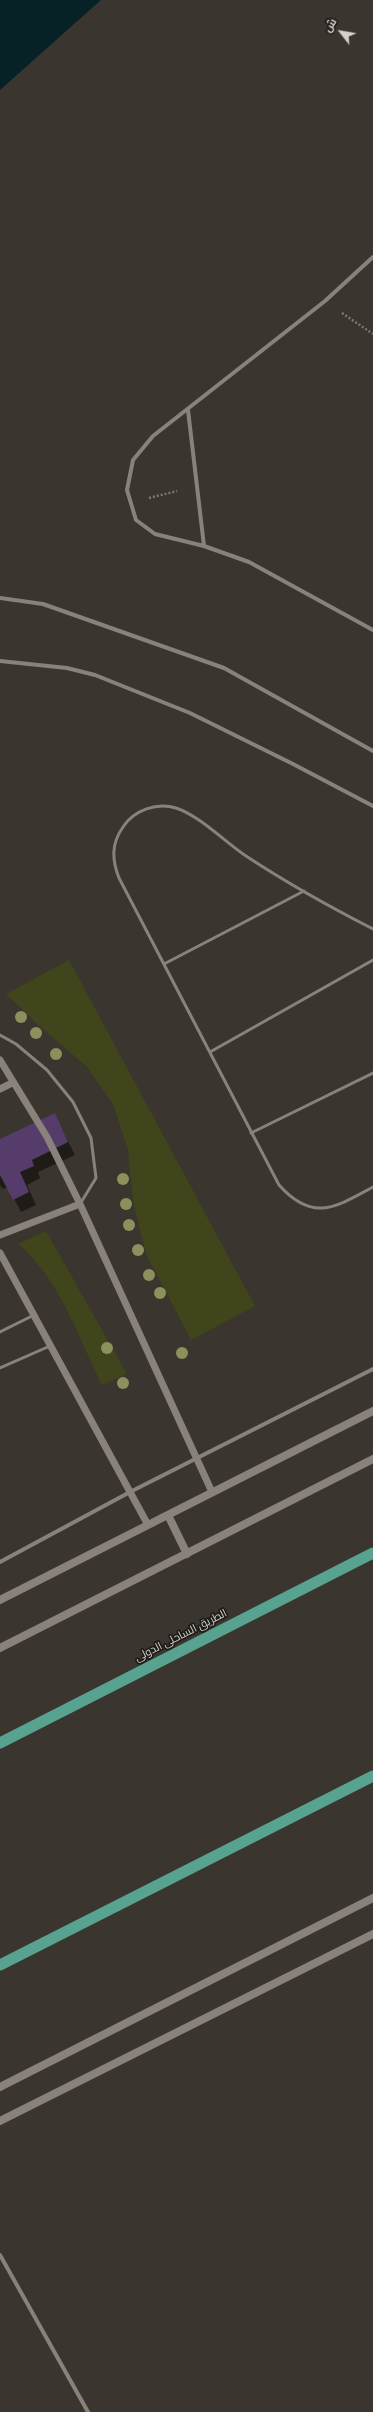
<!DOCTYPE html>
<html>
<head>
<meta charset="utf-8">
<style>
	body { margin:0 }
	#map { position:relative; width:373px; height:2412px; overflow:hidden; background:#3a352e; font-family:"Roboto Condensed",Cairo,sans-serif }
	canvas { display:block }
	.north { position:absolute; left:321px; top:12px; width:40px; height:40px; -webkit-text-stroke:3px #1f1d1a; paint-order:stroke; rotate:301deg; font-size:11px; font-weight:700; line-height:16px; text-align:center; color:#d4d1cd }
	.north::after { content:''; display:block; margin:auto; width:14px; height:18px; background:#d4d1cd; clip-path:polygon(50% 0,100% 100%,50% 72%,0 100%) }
</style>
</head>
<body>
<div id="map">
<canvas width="373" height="2412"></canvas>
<div class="north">ش</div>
</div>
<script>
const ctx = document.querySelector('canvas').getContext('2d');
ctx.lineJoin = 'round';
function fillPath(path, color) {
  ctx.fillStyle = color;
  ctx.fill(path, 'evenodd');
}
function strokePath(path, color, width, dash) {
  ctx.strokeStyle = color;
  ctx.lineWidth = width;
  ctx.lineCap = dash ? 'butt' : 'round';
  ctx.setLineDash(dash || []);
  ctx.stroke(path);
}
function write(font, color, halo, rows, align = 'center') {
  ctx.font = font + ' "Roboto Condensed",Cairo,sans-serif';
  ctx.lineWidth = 3.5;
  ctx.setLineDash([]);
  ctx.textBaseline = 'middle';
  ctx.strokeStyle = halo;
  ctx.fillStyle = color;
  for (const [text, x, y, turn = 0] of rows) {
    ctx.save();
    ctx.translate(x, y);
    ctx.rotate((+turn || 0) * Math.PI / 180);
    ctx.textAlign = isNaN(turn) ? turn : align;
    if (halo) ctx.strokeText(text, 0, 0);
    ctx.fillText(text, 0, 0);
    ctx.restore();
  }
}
fillPath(new Path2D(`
	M69,960L255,1306L191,1340L146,1254L133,1202L128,1150L113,1104L87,1067L36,1023L6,994Z
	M46,1231L127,1374L102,1385C78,1337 60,1279 18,1244Z`), '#41451b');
fillPath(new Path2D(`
	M0,0H101L0,90Z`), '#072226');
fillPath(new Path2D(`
	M54,1114L75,1155L38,1172L40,1178L27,1185L36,1205L21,1212L8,1187L3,1189L0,1185V1140Z`), '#0007');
fillPath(new Path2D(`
	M55,1113L68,1142L32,1160L34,1166L20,1172L29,1192L13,1200L0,1175V1139Z`), '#563c6a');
strokePath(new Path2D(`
	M342,313L373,334
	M149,498L177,491`), '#7c7873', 2.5, [2, 2]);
strokePath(new Path2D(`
	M373,929C330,907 287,883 246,856C225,842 200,816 176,808C157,802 134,810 123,827C111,844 112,860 119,878L279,1185C313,1223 336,1207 373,1187
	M164,964L304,891
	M0,1035L16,1044L47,1070L73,1102L91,1138L96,1178L80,1204
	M210,1052L373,960
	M251,1133L373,1073
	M0,1332L34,1315
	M0,1368L50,1346`), '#88827a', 3);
strokePath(new Path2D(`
	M373,257L325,301L153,436L133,460L127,490L136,520L155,534L204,546L249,562L373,630
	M188,410L204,546
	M0,598L43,604L224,668L373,751
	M0,661L67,668L95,675L190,713L293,764L373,806
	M0,1562L130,1492L373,1369
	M0,2255L88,2412`), '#88827a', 4);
strokePath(new Path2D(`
	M0,1060L47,1137L80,1204L212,1492
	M0,1089L12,1083
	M0,1235L80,1204
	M0,1253L148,1525`), '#88827a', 7);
strokePath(new Path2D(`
	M168,1515L187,1554
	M0,1600L373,1411
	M0,1648L373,1459
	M0,2087L373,1898
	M0,2121L373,1934`), '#88827a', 8);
strokePath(new Path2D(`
	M0,1743L373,1553
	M0,1965L373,1776`), '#57a38f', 11);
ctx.fillStyle = '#8c905c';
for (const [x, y] of [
	[21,1017],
	[36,1033],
	[56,1054],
	[123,1179],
	[126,1204],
	[129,1225],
	[138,1250],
	[149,1275],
	[160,1293],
	[107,1348],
	[182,1353],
	[123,1383]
]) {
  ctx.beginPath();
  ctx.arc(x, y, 6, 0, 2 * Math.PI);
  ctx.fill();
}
write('11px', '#d4d1cd', '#1f1d1a', [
	["الطريق الساحلى الدولى",181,1636,-27]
]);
</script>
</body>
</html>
